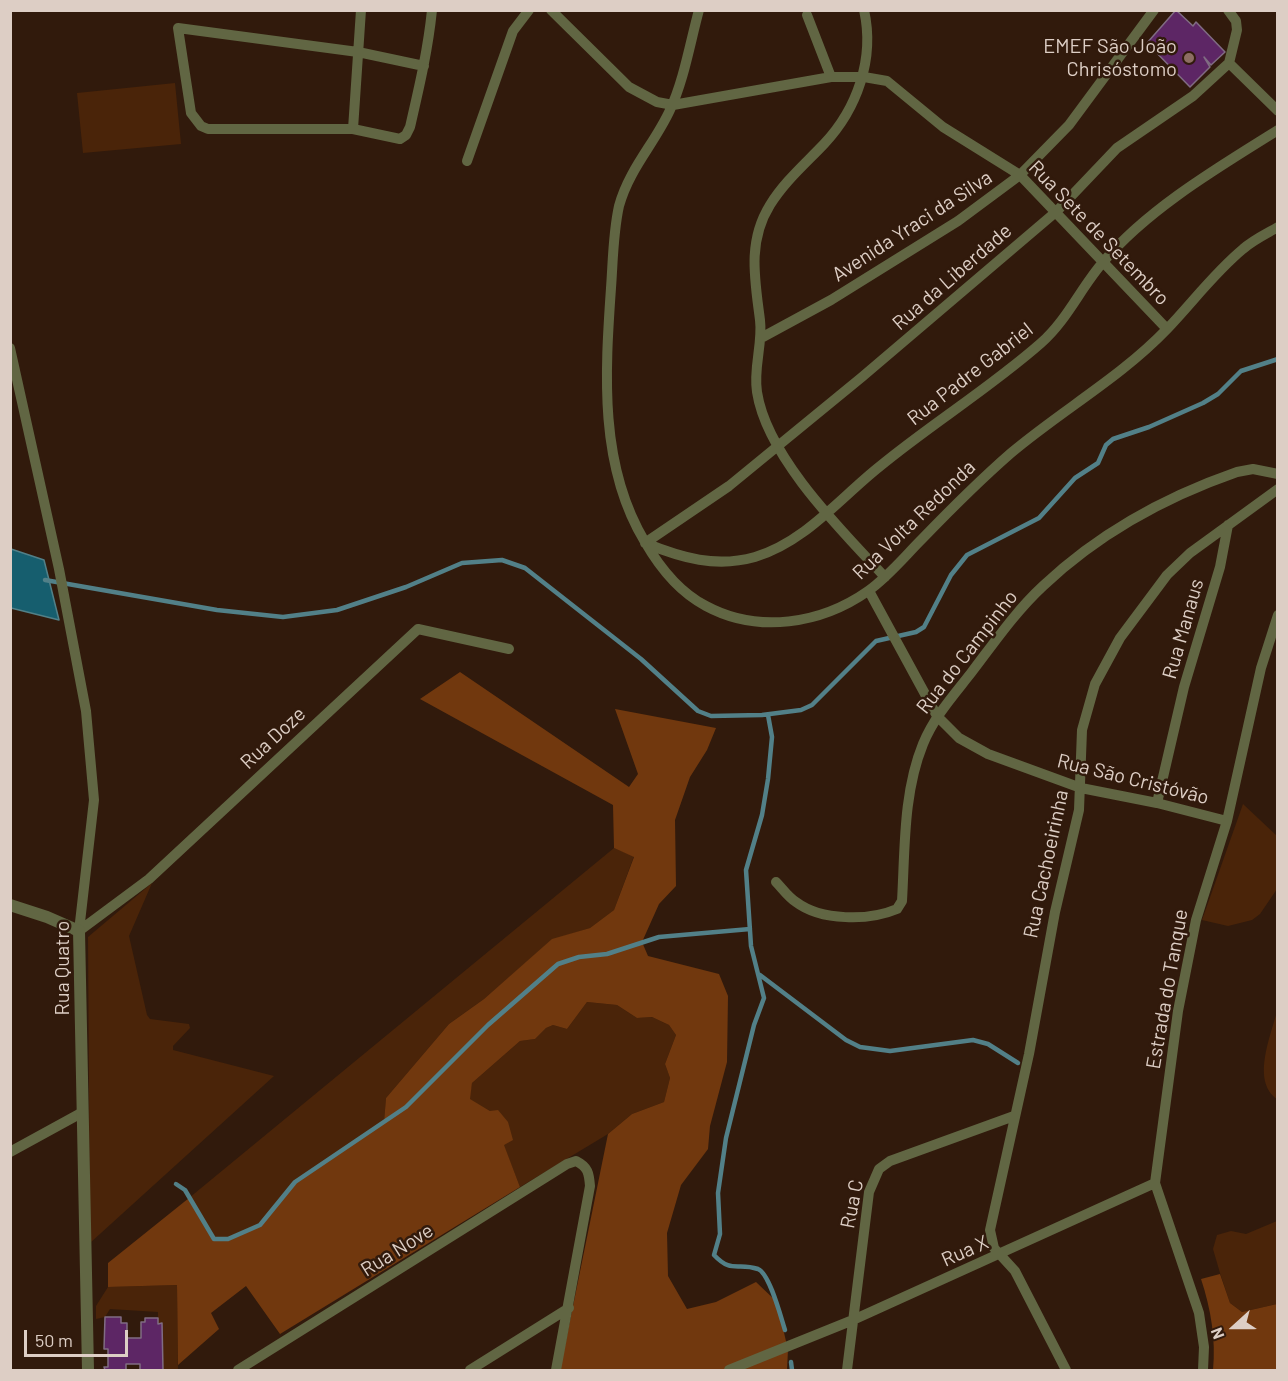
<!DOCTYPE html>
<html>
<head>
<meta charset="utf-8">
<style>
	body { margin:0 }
	#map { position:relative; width:1288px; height:1381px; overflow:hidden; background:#311a0c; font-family:Barlow,sans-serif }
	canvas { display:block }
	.frame { position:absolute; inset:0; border:12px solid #ddcec5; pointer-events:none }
	.north { position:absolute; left:1204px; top:1297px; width:60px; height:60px; -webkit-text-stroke:4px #311a0c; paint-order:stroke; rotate:249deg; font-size:16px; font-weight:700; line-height:24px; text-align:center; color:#ddcec5 }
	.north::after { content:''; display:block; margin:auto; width:21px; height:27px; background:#ddcec5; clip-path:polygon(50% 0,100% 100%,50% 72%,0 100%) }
	.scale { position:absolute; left:24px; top:1330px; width:104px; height:27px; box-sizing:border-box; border:3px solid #ddcec5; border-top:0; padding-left:8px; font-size:18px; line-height:21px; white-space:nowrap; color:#ddcec5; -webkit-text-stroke:4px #311a0c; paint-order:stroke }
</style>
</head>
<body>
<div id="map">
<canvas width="1288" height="1381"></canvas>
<div class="frame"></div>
<div class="north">N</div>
<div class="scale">50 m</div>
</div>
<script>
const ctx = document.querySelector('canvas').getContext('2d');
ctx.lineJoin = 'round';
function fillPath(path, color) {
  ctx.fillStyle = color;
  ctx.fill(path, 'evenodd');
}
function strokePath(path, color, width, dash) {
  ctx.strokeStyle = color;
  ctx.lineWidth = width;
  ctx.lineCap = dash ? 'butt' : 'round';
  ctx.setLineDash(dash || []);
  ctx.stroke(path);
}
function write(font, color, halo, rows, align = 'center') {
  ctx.font = font + ' Barlow,sans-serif';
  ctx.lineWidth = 5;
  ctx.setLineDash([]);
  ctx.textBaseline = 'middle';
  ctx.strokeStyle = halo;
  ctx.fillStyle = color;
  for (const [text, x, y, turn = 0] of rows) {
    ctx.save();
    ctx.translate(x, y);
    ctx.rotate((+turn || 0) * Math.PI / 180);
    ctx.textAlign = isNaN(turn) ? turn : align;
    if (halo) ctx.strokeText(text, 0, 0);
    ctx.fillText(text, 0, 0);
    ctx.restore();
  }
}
fillPath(new Path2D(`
	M175,83L181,144L83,153L77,93Z
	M1243,804L1277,836V889L1260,914L1252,920L1228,926L1202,920Z
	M614,848L634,856L614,910L590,928L552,940L484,999L449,1024L386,1098L384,1122L304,1174L285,1193L260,1225L228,1239H214L189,1198Z
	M152,883L129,936L147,1015L150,1019L189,1024L190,1028L173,1046V1050L274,1076L90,1243L88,937Z
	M587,1002L617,1005L637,1018L652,1017L669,1025L676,1035L665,1064L670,1078L664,1102L632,1114L608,1134L520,1187L490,1111L469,1099L472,1083L520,1041L535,1039L546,1028L553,1025L567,1029Z
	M1277,1011V1099C1251,1081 1271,1036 1277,1011Z
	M1277,1221V1304L1242,1312L1230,1303L1220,1273L1213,1249L1217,1235L1231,1231L1246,1234Z
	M177,1285L178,1370H163L162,1324L158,1323V1312L110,1309L105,1317L96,1319V1306L108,1287Z`), '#4a2409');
fillPath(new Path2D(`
	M460,672L629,787L638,774L615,709L716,728L707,750L690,777L675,820L676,886L659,904L642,942L648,956L719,974L728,996L727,1062L710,1126L708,1149L681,1185L667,1233L668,1276L687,1309L716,1302L756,1282L777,1302L788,1350L787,1370H560L608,1134L632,1114L664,1102L670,1078L665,1064L676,1035L669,1025L652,1017L637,1018L617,1005L587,1002L567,1029L553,1025L546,1028L535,1039L520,1041L472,1083L470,1099L490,1111L498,1110L508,1122L513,1140L504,1145L520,1187L280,1334L246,1286L211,1313L219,1329L178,1365L177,1285L108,1287V1263L189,1198L214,1239H228L260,1225L285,1193L304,1174L384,1122L386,1098L449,1024L484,999L552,939L590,928L614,910L634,857L614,848L613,805L420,699Z
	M1220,1274L1230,1303L1242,1312L1277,1304V1370H1213C1216,1340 1211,1309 1201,1279Z`), '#71380e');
const water = new Path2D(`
	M11,549L44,560L59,620L11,608Z`);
fillPath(water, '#165e6e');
strokePath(water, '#528088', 1.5);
strokePath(new Path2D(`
	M45,580L217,610L283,617L337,610L406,587L462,563L502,560L525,568L641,659L698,711L711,716L762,715L801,710L812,705L876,641L916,632L924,627L951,575L967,555L1039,518L1075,478L1098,463L1106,445L1113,439L1149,427L1203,403L1218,394L1241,371L1278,359
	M768,715L772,737L768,779L762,815L746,870L751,946L764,998L754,1025L726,1138L718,1193L720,1234L714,1255C732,1274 737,1262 758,1269C770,1274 781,1318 785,1330
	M760,975L846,1040L860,1047L890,1051L973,1040L988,1044L1018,1063
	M176,1184L185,1190L214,1239H228L260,1225L295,1182L406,1107L488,1025L558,964L579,957L607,954L659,937L750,929
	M791,1362L792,1370`), '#528088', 4.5);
const building = new Path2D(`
	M1176,10L1193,26L1196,22L1225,52L1211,65L1204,57L1210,67L1190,87L1147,43Z
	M105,1317H121V1323H127V1338H141V1322H145V1318H158V1324L162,1323L163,1370H140V1364H126V1370H105L104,1367H108V1349H104Z`);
fillPath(building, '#5d2665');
strokePath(building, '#806c83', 1.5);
strokePath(new Path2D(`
	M551,10L629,87L657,102L673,105L831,77H864L887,81L943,127L1020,175L1167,329
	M699,10C690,43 684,80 670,110C655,143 629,169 619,206C613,233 613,261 611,288C605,374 599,466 645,542C660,568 679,592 706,606C758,634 821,624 868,591C888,577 905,556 922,539C951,509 980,480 1011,453C1062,410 1121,377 1167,329C1192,303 1215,272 1243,249C1253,240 1266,234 1278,227
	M864,10C875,59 857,109 824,144C805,164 784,182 770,205C747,242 755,280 760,320C763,344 753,368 757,392C767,457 842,531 885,577
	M807,15L831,77
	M1229,63L1278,111
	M424,66L358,52L178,28L191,113L201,126L208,129H353L400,139L406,135L410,127C419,88 428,50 432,10
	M353,129L361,10
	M467,161L513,31L529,10
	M761,338L831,300L958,221L1020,175L1069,125L1154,10
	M10,348L59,569L86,711L94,800L79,931
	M645,543L729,486L862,377L1057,211L1117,148L1193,96L1229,63L1237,30L1236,21L1228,10
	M645,543C682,558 716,568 755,557C805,542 840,498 879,467C931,424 990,388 1041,343C1068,319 1081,287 1104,261C1149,208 1219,167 1278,130
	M869,591L937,716L959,738L988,754L1081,788L1157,803L1227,821
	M1157,803L1184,687L1220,567L1228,525
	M776,882C782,888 788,897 796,902C821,921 869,921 897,909L902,901C905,850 903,793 923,744C934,717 953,696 971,673C994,643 1015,612 1043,586C1099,533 1165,497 1237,472L1253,469L1278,474
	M79,931L149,879L418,629L509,649
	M10,1152L83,1112
	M238,1370L567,1164L576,1161C588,1167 589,1173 590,1186L556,1370
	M470,1370L569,1308
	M729,1370L853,1320L1155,1183
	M847,1370L869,1192L879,1169L890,1161L1014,1116
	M1066,1370L1015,1271L994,1248L990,1230L1029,1054L1055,912L1079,810L1082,730L1095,684L1120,638L1167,575L1190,553L1278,489
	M1203,1370L1204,1347L1199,1313L1155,1183L1178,1011L1196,920L1227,821L1261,668L1278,615`), '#616643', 10);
strokePath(new Path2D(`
	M10,905L47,917L79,931L88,1370`), '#616643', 12);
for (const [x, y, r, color] of [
	[1189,58,6,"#8d6e63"]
]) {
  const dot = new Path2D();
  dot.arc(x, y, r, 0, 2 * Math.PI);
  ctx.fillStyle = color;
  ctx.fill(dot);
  strokePath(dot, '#311a0c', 2);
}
write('20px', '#ddcec5', '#311a0c', [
	["EMEF São João",1177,46],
	["Chrisóstomo",1177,69]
], 'right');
write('20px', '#ddcec5', '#311a0c', [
	["Avenida Yraci da Silva",912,226,-33],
	["Rua Sete de Setembro",1099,233,46],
	["Rua da Liberdade",952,277,-41],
	["Rua Padre Gabriel",970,374,-38],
	["Rua Volta Redonda",914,520,-44],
	["Rua Manaus",1183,629,-74],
	["Rua do Campinho",967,652,-52],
	["Rua Doze",273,738,-43],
	["Rua São Cristóvão",1133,779,14],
	["Rua Cachoeirinha",1046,864,-78],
	["Rua Quatro",62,968,-90],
	["Estrada do Tanque",1167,989,-80],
	["Rua C",852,1204,-79],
	["Rua Nove",397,1250,-32],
	["Rua X",965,1251,-24]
]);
</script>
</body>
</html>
